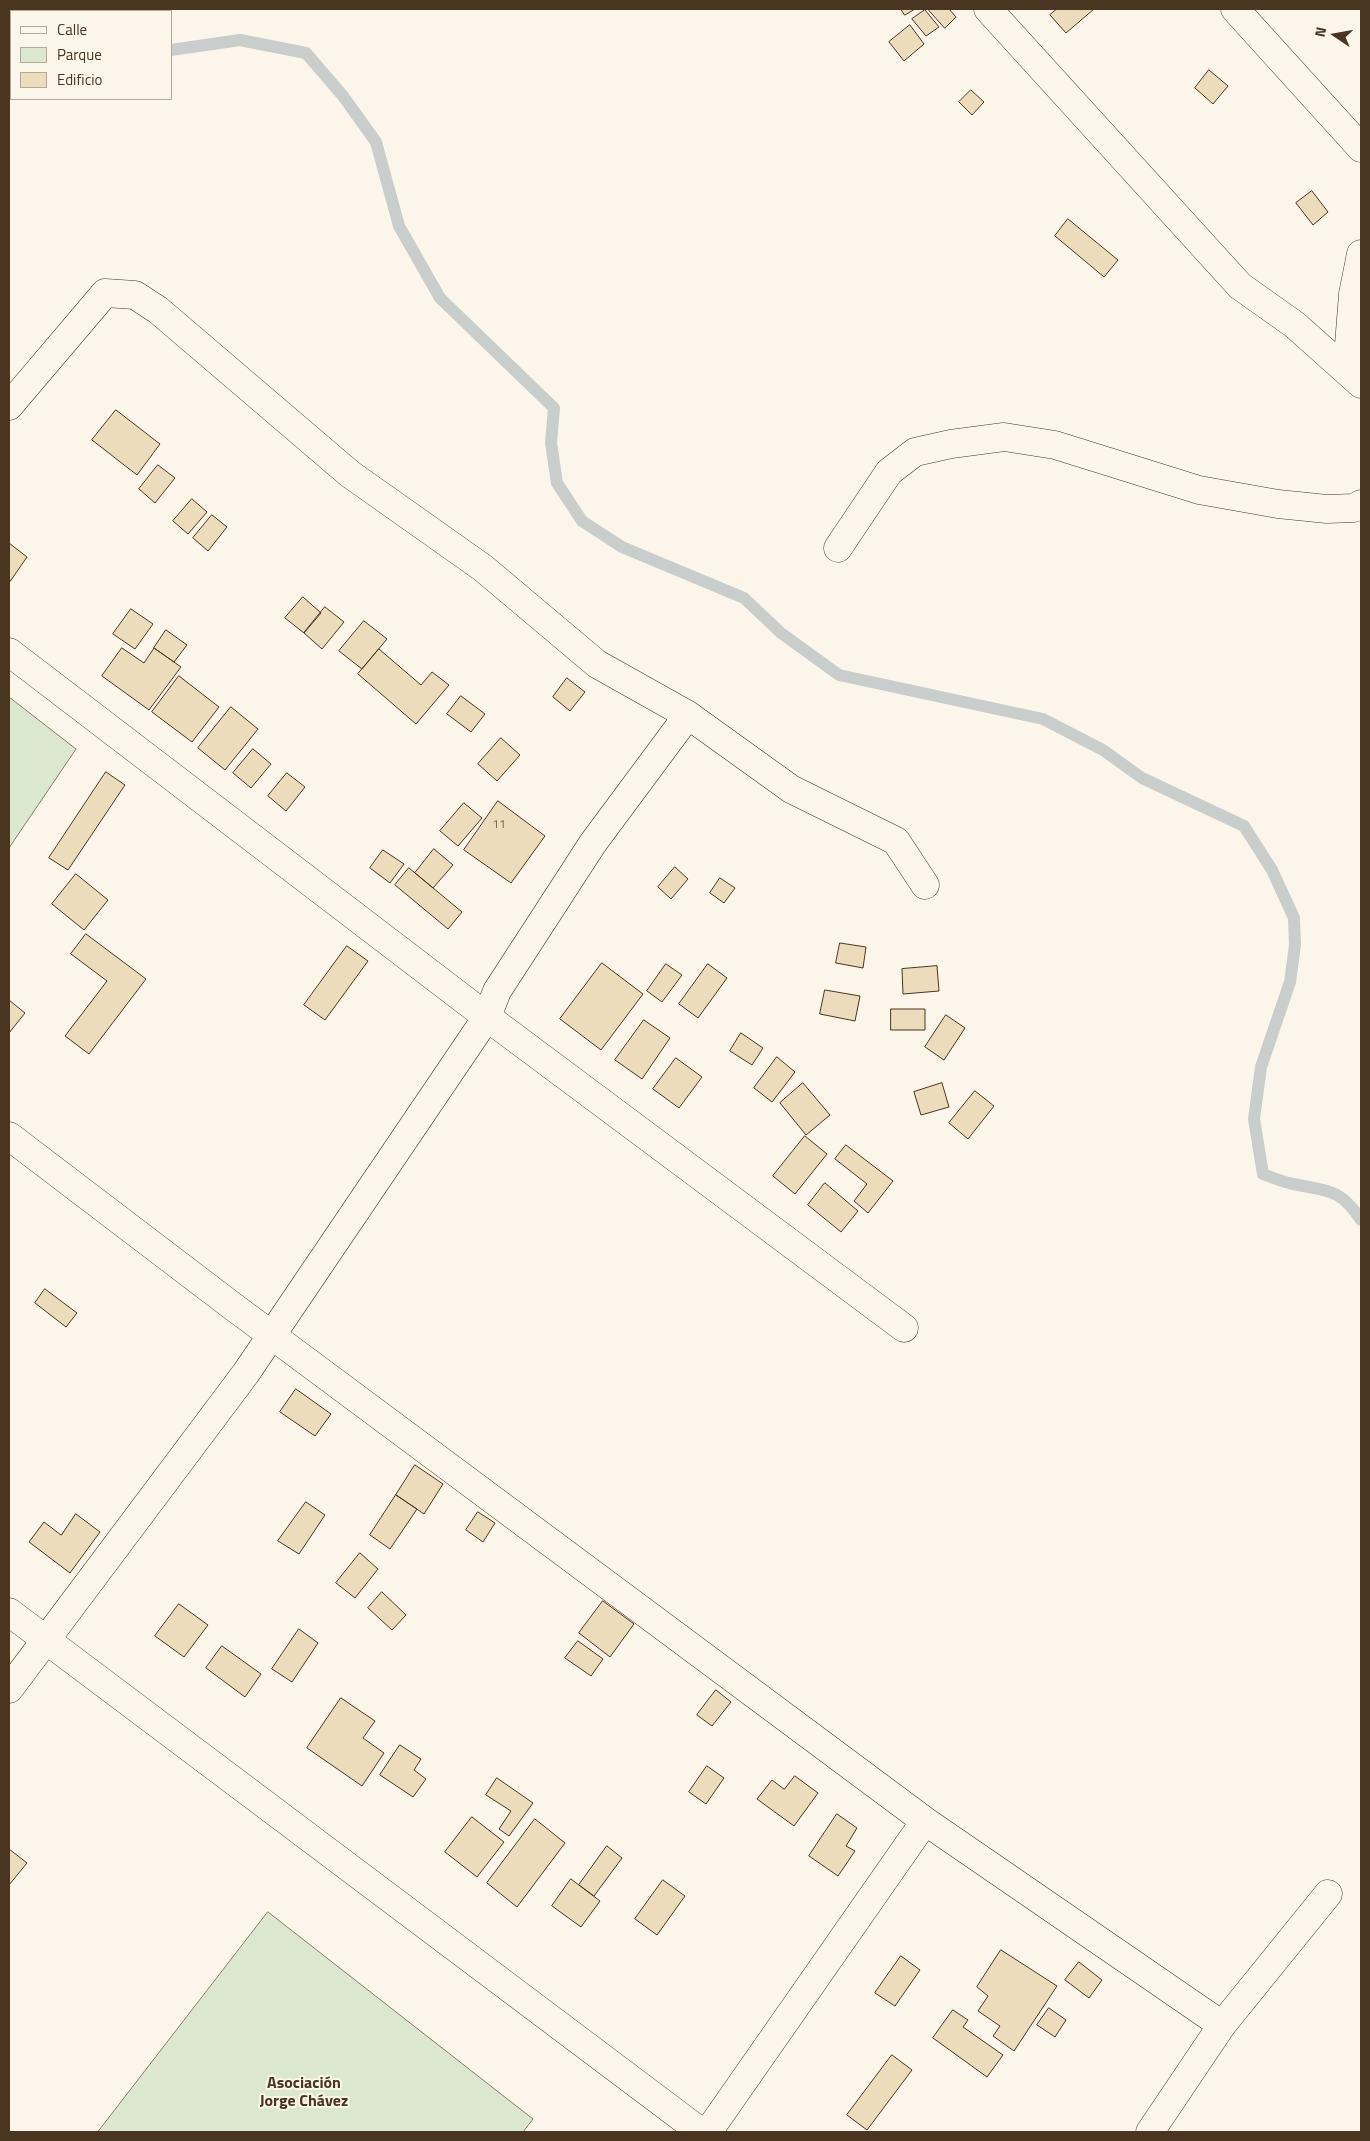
<!DOCTYPE html>
<html>
<head>
<meta charset="utf-8">
<style>
	body { margin:0 }
	#map { position:relative; width:1370px; height:2141px; overflow:hidden; background:#fbf6e9; font-family:"Titillium Web",sans-serif }
	canvas { display:block }
	.frame { position:absolute; inset:0; border:10px solid #4a3520; pointer-events:none }
	.legend { position:absolute; left:10px; top:10px; width:162px; height:90px; box-sizing:border-box; background:#fbf6e9; border:1px solid #b4a999; margin:0; padding:6px 9px; list-style:none; font-size:15px; color:#4a3520 }
	.legend li { display:flex; align-items:center; gap:10px; height:25px }
	.legend b { width:25px; border:1px solid #b4a999 }
	.north { position:absolute; left:1310px; top:10px; width:50px; height:50px; -webkit-text-stroke:4px #fbf6e9; paint-order:stroke; rotate:282deg; font-size:14px; font-weight:700; line-height:20px; text-align:center; color:#4a3520 }
	.north::after { content:''; display:block; margin:auto; width:18px; height:22px; background:#4a3520; clip-path:polygon(50% 0,100% 100%,50% 72%,0 100%) }
</style>
</head>
<body>
<div id="map">
<canvas width="1370" height="2141"></canvas>
<div class="frame"></div>
<ul class="legend">
<li><b style="height:6px;background:#fbf6e9"></b>Calle</li>
<li><b style="height:14px;background:#dce7d0"></b>Parque</li>
<li><b style="height:14px;background:#ecdcbc"></b>Edificio</li>
</ul>
<div class="north">N</div>
</div>
<script>
const ctx = document.querySelector('canvas').getContext('2d');
ctx.lineJoin = 'round';
function fillPath(path, color) {
  ctx.fillStyle = color;
  ctx.fill(path, 'evenodd');
}
function strokePath(path, color, width, dash) {
  ctx.strokeStyle = color;
  ctx.lineWidth = width;
  ctx.lineCap = dash ? 'butt' : 'round';
  ctx.setLineDash(dash || []);
  ctx.stroke(path);
}
function write(font, color, halo, rows, align = 'center') {
  ctx.font = font + ' "Titillium Web",sans-serif';
  ctx.lineWidth = 4;
  ctx.setLineDash([]);
  ctx.textBaseline = 'middle';
  ctx.strokeStyle = halo;
  ctx.fillStyle = color;
  for (const [text, x, y, turn = 0] of rows) {
    ctx.save();
    ctx.translate(x, y);
    ctx.rotate((+turn || 0) * Math.PI / 180);
    ctx.textAlign = isNaN(turn) ? turn : align;
    if (halo) ctx.strokeText(text, 0, 0);
    ctx.fillText(text, 0, 0);
    ctx.restore();
  }
}
const green = new Path2D(`
	M9,697L76,749L9,848Z
	M268,1912L533,2119L523,2132H98Z`);
fillPath(green, '#dce7d0');
strokePath(green, '#887966', 1);
strokePath(new Path2D(`
	M171,50L240,40L306,53L343,96L376,142L399,226L440,298L554,408L551,443L557,483L582,521L622,547L744,598L781,633L839,675L1043,719L1103,750L1142,778L1244,826L1272,870L1294,918L1295,945L1290,982L1261,1067L1254,1119L1263,1174C1273,1178 1283,1182 1293,1184C1327,1191 1340,1188 1361,1220
	M9,86H11`), '#c9cecd', 12);
const building = new Path2D(`
	M901,9H915L905,15Z
	M928,9H949L956,17L945,28Z
	M1057,9H1094L1066,33L1050,15Z
	M925,10L939,27L926,36L912,19Z
	M910,25L924,44L904,61L889,42Z
	M1209,70L1228,86L1213,104L1195,88Z
	M971,90L984,102L972,115L959,102Z
	M1312,191L1328,212L1313,225L1296,203Z
	M1068,219L1118,260L1104,277L1055,236Z
	M116,410L160,444L137,475L92,440Z
	M158,465L175,478L155,503L139,489Z
	M192,499L207,512L188,534L173,521Z
	M212,515L227,527L208,551L193,538Z
	M9,543L27,557L9,583Z
	M303,597L321,613L304,633L285,618Z
	M325,607L344,622L322,649L304,633Z
	M131,609L153,624L135,649L113,634Z
	M364,621L387,639L362,669L339,651Z
	M166,630L187,645L174,662L154,648Z
	M122,648L144,663L154,648L181,667L149,710L102,676Z
	M379,649L421,685L432,672L449,685L416,724L358,674Z
	M179,676L219,707L192,742L152,712Z
	M567,678L585,692L570,711L553,697Z
	M461,696L485,714L471,732L447,714Z
	M231,707L258,729L225,770L198,748Z
	M501,738L520,755L497,781L478,764Z
	M253,749L271,764L251,788L233,773Z
	M106,772L125,785L68,870L49,858Z
	M287,773L305,787L286,811L268,796Z
	M498,801L545,836L511,883L464,850Z
	M464,803L482,818L458,846L440,831Z
	M434,849L453,865L433,888L415,873Z
	M383,850L404,864L390,883L370,868Z
	M675,867L688,879L671,899L658,887Z
	M409,868L462,912L448,929L395,885Z
	M76,874L108,900L84,930L52,904Z
	M720,878L735,888L724,903L710,893Z
	M86,934L146,979L89,1054L65,1036L107,981L71,954Z
	M840,943L866,947L863,968L836,963Z
	M347,946L368,961L325,1020L304,1005Z
	M602,963L643,994L601,1050L560,1019Z
	M666,964L682,975L662,1002L647,991Z
	M708,964L727,978L698,1018L679,1004Z
	M937,966L939,991L903,994L902,969Z
	M825,990L860,996L855,1021L820,1014Z
	M9,1000L25,1013L9,1033Z
	M891,1009H925V1030H891Z
	M946,1015L965,1028L944,1060L925,1047Z
	M644,1020L670,1038L642,1079L615,1060Z
	M741,1033L763,1048L752,1065L730,1051Z
	M777,1057L795,1072L772,1102L754,1088Z
	M676,1058L702,1077L679,1108L653,1089Z
	M803,1083L830,1115L806,1135L780,1103Z
	M942,1083L949,1107L921,1115L914,1092Z
	M975,1091L994,1106L968,1139L949,1123Z
	M805,1136L827,1154L795,1194L773,1176Z
	M846,1145L893,1181L868,1213L854,1201L867,1184L835,1159Z
	M825,1183L858,1211L841,1232L808,1205Z
	M45,1289L77,1313L66,1327L35,1303Z
	M296,1389L331,1414L315,1436L280,1412Z
	M415,1465L443,1484L424,1514L396,1495Z
	M396,1495L417,1509L390,1549L370,1535Z
	M306,1502L325,1515L299,1554L278,1541Z
	M478,1512L495,1523L483,1542L466,1530Z
	M76,1514L100,1532L70,1573L29,1542L44,1522L61,1535Z
	M360,1553L378,1569L355,1598L336,1583Z
	M382,1592L406,1615L392,1630L368,1608Z
	M603,1601L634,1624L610,1657L579,1633Z
	M179,1604L208,1625L184,1657L155,1636Z
	M299,1629L318,1643L292,1682L272,1669Z
	M578,1641L603,1659L591,1676L565,1658Z
	M222,1646L261,1674L245,1697L206,1668Z
	M716,1690L731,1702L712,1726L697,1715Z
	M341,1698L375,1721L363,1738L384,1753L362,1786L307,1748Z
	M400,1745L421,1759L414,1770L426,1779L413,1797L380,1775Z
	M707,1766L724,1778L706,1804L689,1792Z
	M795,1776L818,1793L794,1826L757,1799L772,1780L784,1789Z
	M497,1778L533,1803L509,1836L499,1829L511,1811L486,1795Z
	M837,1814L857,1828L846,1846L855,1851L838,1876L809,1856Z
	M472,1817L504,1842L477,1877L445,1852Z
	M535,1819L565,1843L517,1907L487,1883Z
	M607,1846L622,1858L594,1896L579,1885Z
	M9,1849L27,1863L9,1885Z
	M571,1879L600,1901L581,1927L552,1906Z
	M663,1880L685,1896L657,1935L635,1919Z
	M1001,1950L1057,1986L1014,2051L993,2036L1000,2026L978,2011L988,1996L977,1987Z
	M901,1956L920,1970L895,2006L875,1993Z
	M1079,1962L1102,1980L1089,1998L1065,1980Z
	M1049,2008L1066,2020L1055,2037L1037,2025Z
	M953,2010L968,2020L963,2027L1003,2055L987,2077L933,2038Z
	M892,2055L912,2070L867,2130L847,2115Z`);
fillPath(building, '#ecdcbc');
strokePath(building, '#4a3520', 1);
const minor = new Path2D(`
	M988,9L1240,286L1295,325L1361,384
	M1235,9L1361,148
	M1347,370L1353,294L1361,254
	M9,406L105,293L135,295L158,310L350,474L483,568L597,664L688,715L791,789L896,841L925,885
	M838,548L889,472L915,452L951,444L1004,437L1055,445L1199,490L1278,504L1327,509L1354,508L1361,504
	M9,652L487,1017L904,1328
	M9,1136L231,1305L925,1821L1222,2025
	M9,1612L701,2132
	M9,1689L246,1373L487,1017L497,991L593,843L688,715
	M708,2132L925,1821
	M1150,2132L1222,2025L1328,1894`);
strokePath(minor, '#4a3520', 29);
strokePath(minor, '#fbf6e9', 28);
write('12px', '#725f47', null, [
	["11",499,825]
]);
write('bold 16px', '#4a3520', '#fbf6e9', [
	["Asociación",304,2084],
	["Jorge Chávez",304,2102]
]);
</script>
</body>
</html>
